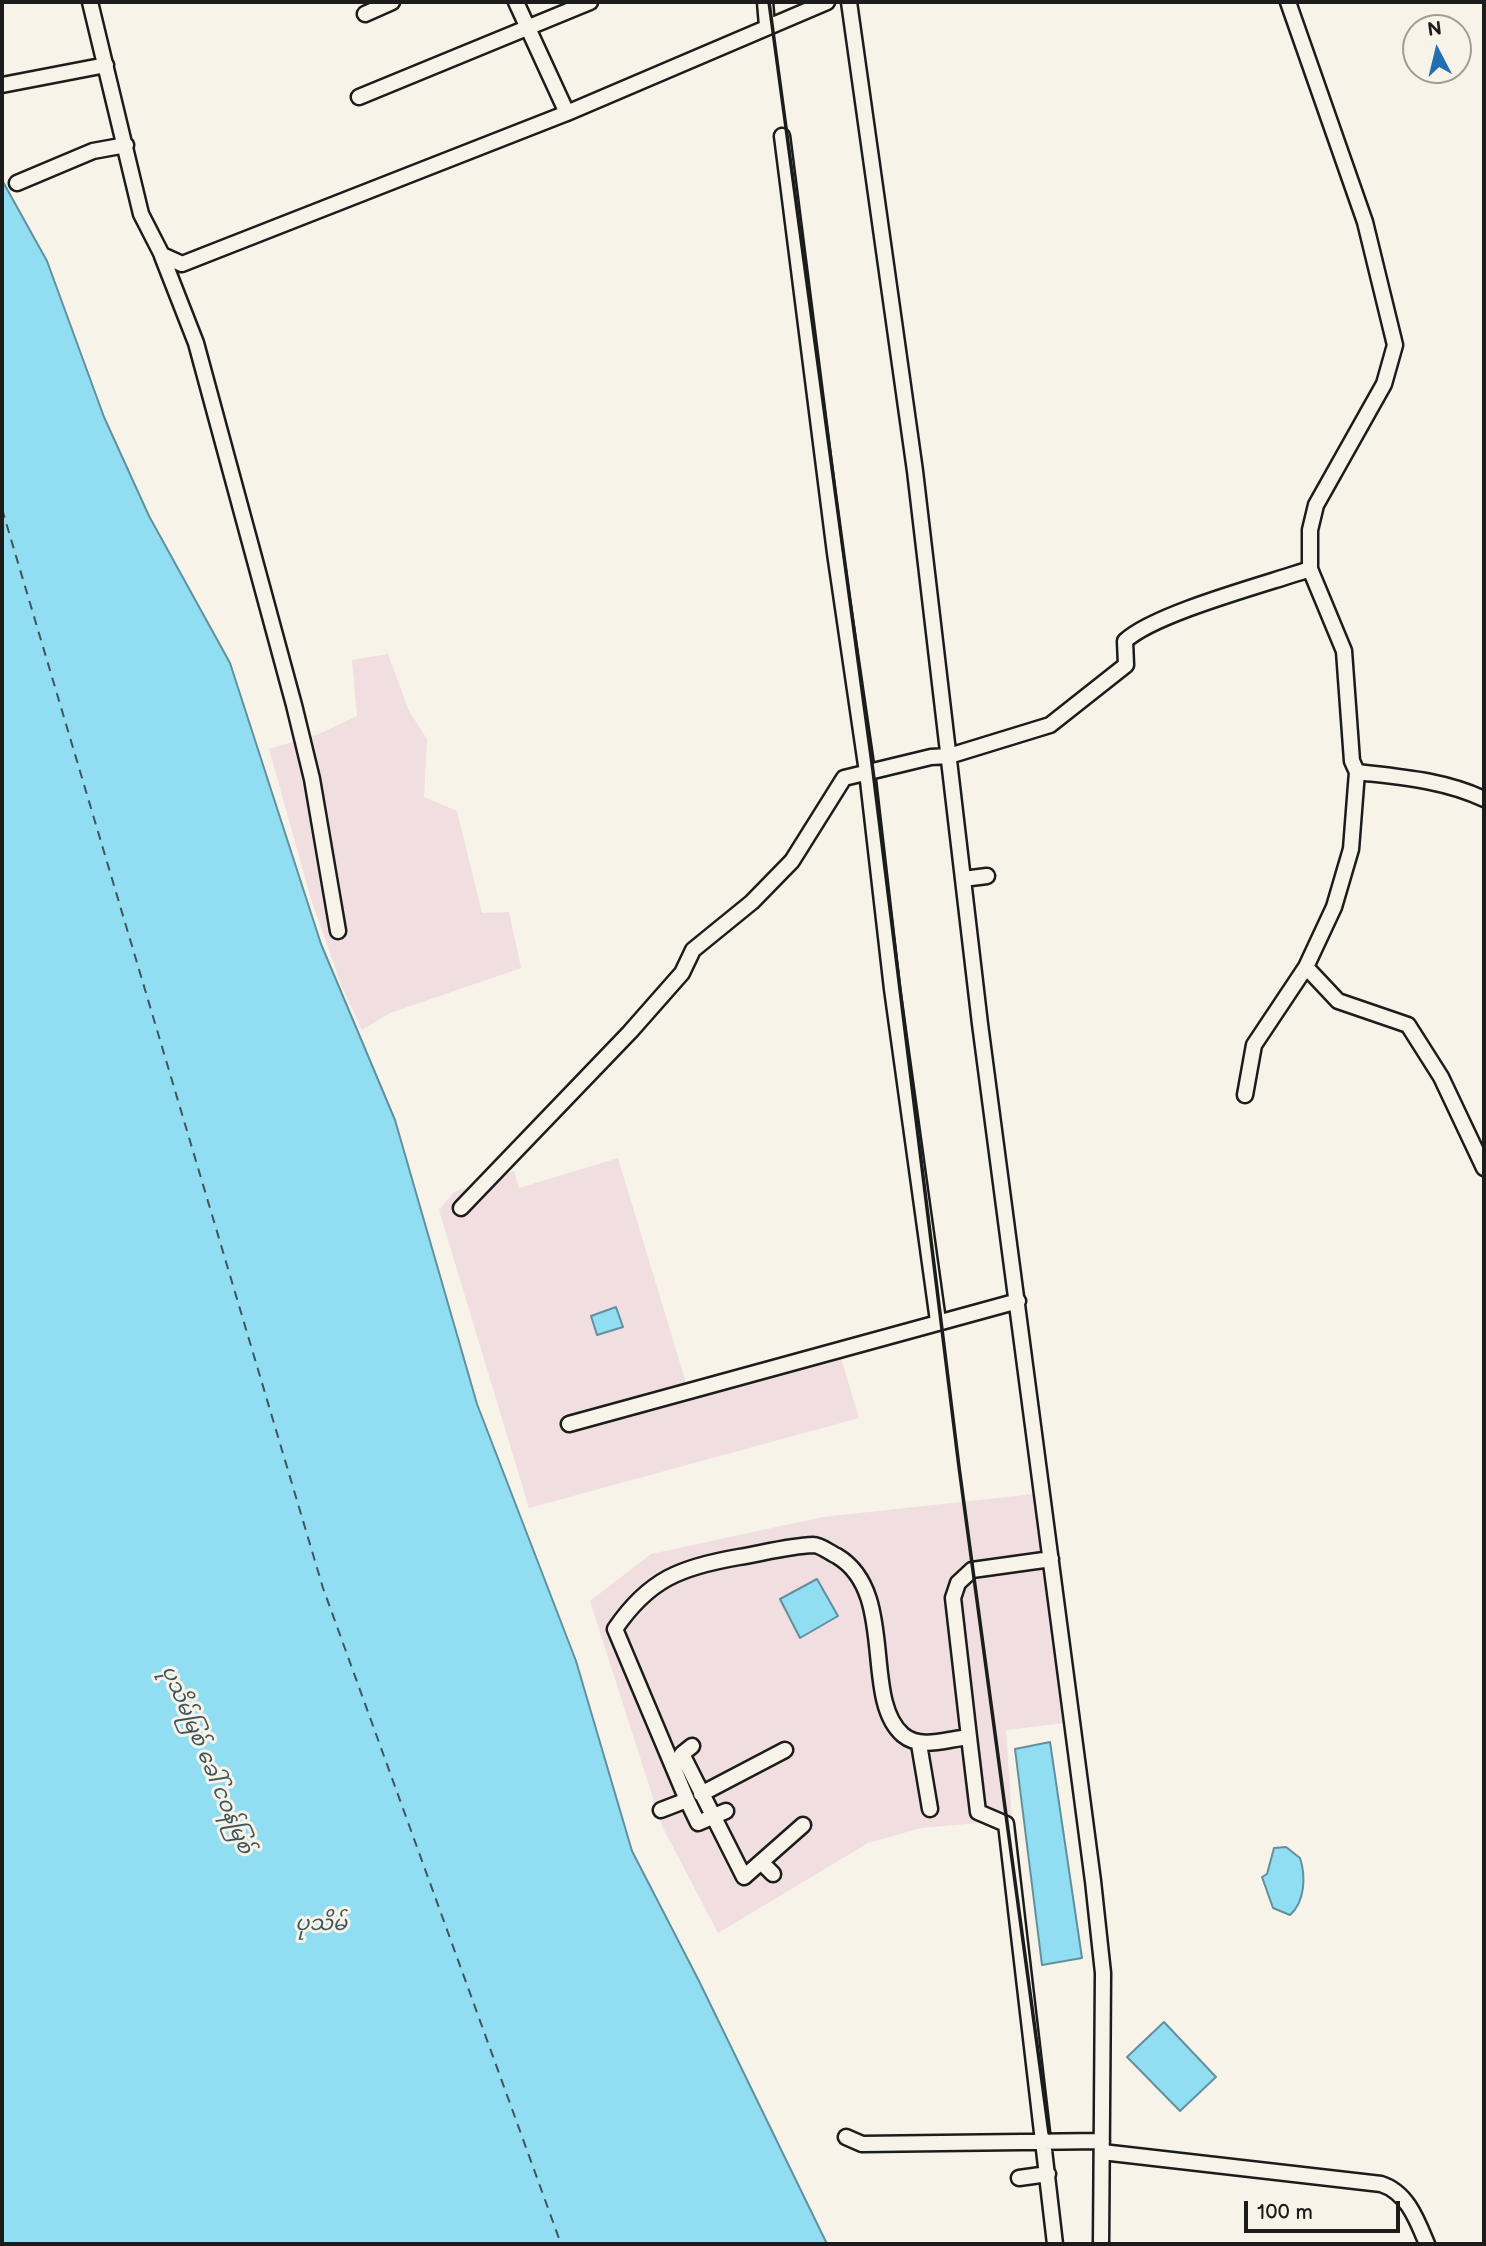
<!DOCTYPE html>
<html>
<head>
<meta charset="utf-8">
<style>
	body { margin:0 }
	#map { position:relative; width:1486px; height:2246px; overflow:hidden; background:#f7f3e8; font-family:"Balsamiq Sans",sans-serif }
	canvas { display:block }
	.frame { position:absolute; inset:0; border:4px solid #1c1c1c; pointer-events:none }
	.north { position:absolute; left:1402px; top:14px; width:70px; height:70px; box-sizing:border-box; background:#f7f3e8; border:2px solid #9f9d96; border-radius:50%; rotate:353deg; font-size:19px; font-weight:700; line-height:28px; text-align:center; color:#1c1c1c }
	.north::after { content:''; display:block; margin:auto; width:24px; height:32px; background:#1f6fb2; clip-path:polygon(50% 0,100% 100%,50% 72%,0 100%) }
	.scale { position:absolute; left:1244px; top:2201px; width:156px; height:32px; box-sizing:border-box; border:4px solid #1c1c1c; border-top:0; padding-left:9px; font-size:21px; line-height:24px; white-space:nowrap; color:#1c1c1c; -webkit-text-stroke:5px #f7f3e8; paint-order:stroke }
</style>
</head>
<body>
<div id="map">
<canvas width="1486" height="2246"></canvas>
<div class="frame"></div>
<div class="north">N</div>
<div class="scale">100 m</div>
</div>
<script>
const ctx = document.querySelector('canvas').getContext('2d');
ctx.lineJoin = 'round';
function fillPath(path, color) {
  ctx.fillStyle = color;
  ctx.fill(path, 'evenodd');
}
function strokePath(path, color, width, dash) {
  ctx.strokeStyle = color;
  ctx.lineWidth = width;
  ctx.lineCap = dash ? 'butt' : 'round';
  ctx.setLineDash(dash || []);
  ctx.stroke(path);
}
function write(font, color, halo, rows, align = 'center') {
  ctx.font = font + ' "Balsamiq Sans","Noto Sans Myanmar",sans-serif';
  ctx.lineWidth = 6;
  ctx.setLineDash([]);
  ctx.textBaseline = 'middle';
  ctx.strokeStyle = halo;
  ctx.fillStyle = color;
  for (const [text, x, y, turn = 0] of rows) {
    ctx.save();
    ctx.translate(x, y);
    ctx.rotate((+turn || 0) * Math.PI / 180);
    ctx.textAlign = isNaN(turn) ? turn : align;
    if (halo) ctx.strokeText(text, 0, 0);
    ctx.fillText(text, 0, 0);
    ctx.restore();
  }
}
fillPath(new Path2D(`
	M388,654L409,711L427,739L424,797L457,811L482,913L509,912L521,968L390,1013L362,1030L342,987L311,899L269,749L319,734L357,716L352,660Z
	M618,1158L686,1383L837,1345L859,1418L529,1508L439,1210L454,1192L514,1171L519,1188Z
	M1034,1494L1064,1723L1006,1730L1012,1820L921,1828L868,1843L718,1933L662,1826L590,1601L651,1554L823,1517Z`), '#f0dee0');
const water = new Path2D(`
	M2,180L47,261L104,417L149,516L230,663L321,944L395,1120L477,1404L576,1661L632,1851L699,1981L827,2244H2Z
	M616,1307L623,1327L597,1335L591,1316Z
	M817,1579L838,1616L800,1638L780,1599Z
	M1050,1742L1082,1958L1042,1965L1015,1749Z
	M1286,1847L1300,1858C1306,1876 1305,1902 1290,1915L1273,1908L1262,1877L1267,1874L1274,1848Z
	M1164,2022L1216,2077L1180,2111L1127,2057Z`);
fillPath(water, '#91ddf1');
strokePath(water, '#62909c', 2);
strokePath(new Path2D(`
	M2,509L323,1588L561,2244`), '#3f565c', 2, [9, 7]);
const minor = new Path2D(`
	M90,2L141,214L162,255L182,264L567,113L827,2
	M516,2L567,113
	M765,2L767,26
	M849,2L915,471L980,1024L1093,1881L1103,1973L1101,2244
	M365,14L392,2
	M2,85L106,65
	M359,97L590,2
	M782,136L835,553L867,772L892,989L938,1321
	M17,183L93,151L126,145
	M162,256L196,343L294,705L312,779L338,931
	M1357,772C1400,777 1444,780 1484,799
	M963,879L987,876
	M1306,967L1338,1001L1408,1025L1441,1077L1484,1168
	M1245,1095L1254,1045L1306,967L1334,907L1351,849L1357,772L1352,761L1344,651L1310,569V530L1316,505L1384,384L1395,345L1365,222L1288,2
	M461,1208L630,1032L682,973L693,950L752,902L792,861L844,778L931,757L949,756L1050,725L1126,665L1125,641C1155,613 1266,584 1310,569
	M569,1424L1018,1301
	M969,1737L978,1812L1006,1824L1055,2244
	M919,1744L930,1809
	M692,1746L682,1754L744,1877L803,1825
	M701,1794L785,1750
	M661,1810L687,1800
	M726,1811L698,1823L687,1800L615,1629C649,1579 681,1567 739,1557C763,1553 789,1546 813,1545C821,1545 830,1553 837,1556C898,1592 861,1699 903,1735C921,1750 947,1739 969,1737L953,1598L958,1583L972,1570L1051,1559
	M762,1863L773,1874
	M846,2137L862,2144L1102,2141
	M1102,2152L1381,2184C1407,2192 1417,2220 1427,2244
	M1019,2178L1048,2174`);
strokePath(minor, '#1c1c1c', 19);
strokePath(minor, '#f7f3e8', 14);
strokePath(new Path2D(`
	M769,2L873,771L959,1467L1049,2133`), '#1c1c1c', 3.5);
write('italic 21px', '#3f565c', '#f7f3e8', [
	["ပုသိမ်မြစ် ခေါ် ငဝန်မြစ်",206,1760,67],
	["ပုသိမ်",321,1925]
]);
</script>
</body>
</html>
